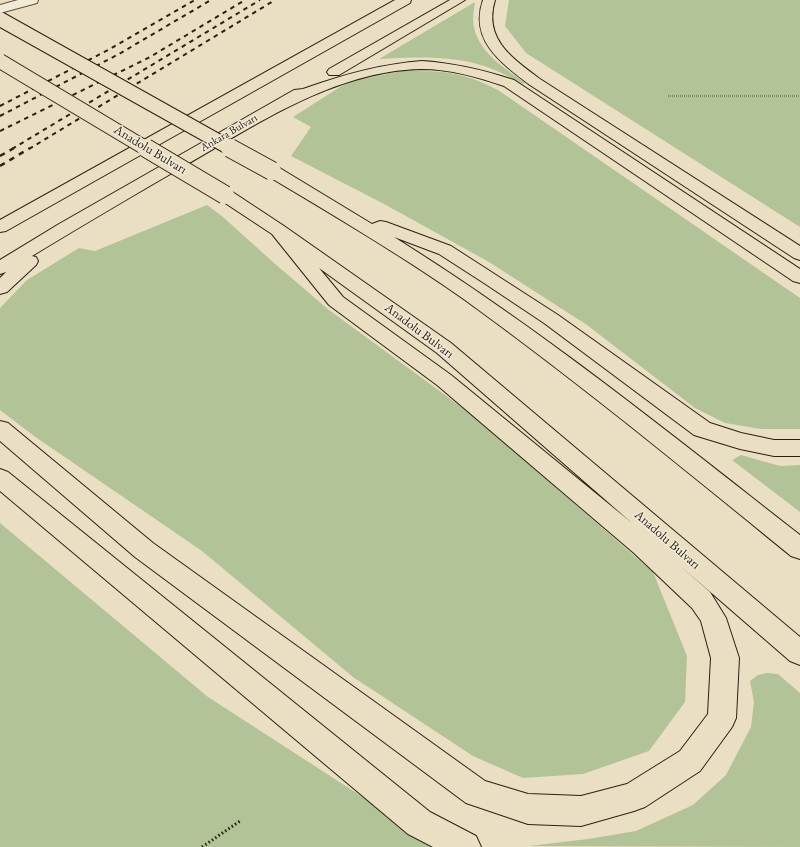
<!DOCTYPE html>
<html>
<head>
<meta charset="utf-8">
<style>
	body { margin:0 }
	canvas { display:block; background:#eadfc2 }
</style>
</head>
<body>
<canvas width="800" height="847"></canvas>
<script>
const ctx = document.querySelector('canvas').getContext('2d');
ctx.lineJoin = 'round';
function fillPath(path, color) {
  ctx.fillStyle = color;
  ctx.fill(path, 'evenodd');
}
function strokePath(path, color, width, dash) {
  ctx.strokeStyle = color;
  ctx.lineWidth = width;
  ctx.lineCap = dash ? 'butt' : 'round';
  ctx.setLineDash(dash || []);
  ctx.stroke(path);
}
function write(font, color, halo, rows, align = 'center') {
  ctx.font = font + ' "EB Garamond",serif';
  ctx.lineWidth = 3;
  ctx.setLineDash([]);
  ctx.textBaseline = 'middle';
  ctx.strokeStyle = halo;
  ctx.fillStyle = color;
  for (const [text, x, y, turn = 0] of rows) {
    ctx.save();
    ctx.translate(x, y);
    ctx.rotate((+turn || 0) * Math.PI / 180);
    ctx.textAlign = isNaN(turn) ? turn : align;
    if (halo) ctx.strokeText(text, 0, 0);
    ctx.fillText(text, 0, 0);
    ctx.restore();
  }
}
fillPath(new Path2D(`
	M509,0H800V227L526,53L505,26Z
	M475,2C474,10 472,19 474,27C479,53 505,68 525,83L523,84C513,79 503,73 492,69C457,55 416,57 379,59Z
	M402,71C443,71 461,71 498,90L800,298V429H761L725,423L695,408L587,325L489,262L386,205L291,156L311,127L293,117L340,87L353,81Z
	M207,205L223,217L274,263L329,310L471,414L653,572L687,656L685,702L649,751L583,774L523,778L473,756L353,677L202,551L34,436L0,410V308L27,280L79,248L95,251Z
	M741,455L780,466L800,465V512L732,460Z
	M0,523L208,697L440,847H0Z
	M767,673L778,674L800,693V847L529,846L588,839L636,831L693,805L726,775L751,727L754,702L750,681L758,675Z`), '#b2c397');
const minor = new Path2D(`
	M18,0H38L37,3L0,13V5Z`);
const primary = new Path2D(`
	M395,0H411L410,3L6,231L0,232V220Z
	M450,0H465L339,75H329L327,72L329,69Z
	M483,0H495C483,39 512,58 540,79L800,246V260L794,258L530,85C501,63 469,40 483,0Z
	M422,61C454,63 483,70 514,80L800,269V283L793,281L504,86C477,77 450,69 421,69C335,71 257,124 186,165C134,195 83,225 32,256L36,257L38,261L36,265L7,292L0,294V278L6,272L0,274V260L59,224L294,90L303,89C342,75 380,64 422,61Z
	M272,166L278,167L372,224L380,221L386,222L451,246L558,315L710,423L741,433L774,440H800V456H774L740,449L694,435L544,323L484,283L439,254L394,237C537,326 668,432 800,535V559L791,556C684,469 577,381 465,300C401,255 333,215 266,175L264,171L266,167Z
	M225,190L231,191L284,226L451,343L800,637V665L790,661L677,563L710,592L726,618L739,658L736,718L732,727L700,771L645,807L634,811L581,826L528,824L466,803L135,557L0,441V421L8,423L153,543L485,781L528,794L581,796L627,784L680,751L708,714L711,658L701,621L692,608L634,553L437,385L329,305L272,234L219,199L216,195L219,191ZM319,268L437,353L632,523L451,375L343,297Z
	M0,469L8,472L430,812L476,836L481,847H433L408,834L0,491Z`);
strokePath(minor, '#5b5041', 2);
strokePath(primary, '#2b2116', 2);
strokePath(new Path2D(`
	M668,96H800`), '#2b2116', 1.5, [0.5, 1.5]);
strokePath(new Path2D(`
	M202,847L240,821`), '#2b2116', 3, [1.5, 2.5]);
fillPath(minor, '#f1ead7');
fillPath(primary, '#eadfc2');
strokePath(new Path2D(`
	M0,106L108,50L195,0
	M0,116L119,54L211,0
	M0,131L150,57L245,0
	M12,149L260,0
	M29,149L275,0`), '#2b2116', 2, [4.5, 4.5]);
strokePath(new Path2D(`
	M0,156L14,148
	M0,166L30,148`), '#2b2116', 2.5, [5.5, 5.5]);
const primaryBridgeFar1 = new Path2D(`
	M0,19L232,149
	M0,61L147,149`);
const primaryBridge = new Path2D(`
	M146,148L225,195
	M230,148L272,171`);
strokePath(primaryBridgeFar1, '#2b2116', 16, []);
strokePath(primaryBridge, '#2b2116', 20, []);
strokePath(primaryBridgeFar1, '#eadfc2', 14);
strokePath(primaryBridge, '#eadfc2', 18);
write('11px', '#2b2116', '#f1ead7', [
	["Ankara Bulvarı",229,133,-30]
]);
write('13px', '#2b2116', '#f1ead7', [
	["Anadolu Bulvarı",150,150,31],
	["Anadolu Bulvarı",419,331,37],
	["Anadolu Bulvarı",667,540,41]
]);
</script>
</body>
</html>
